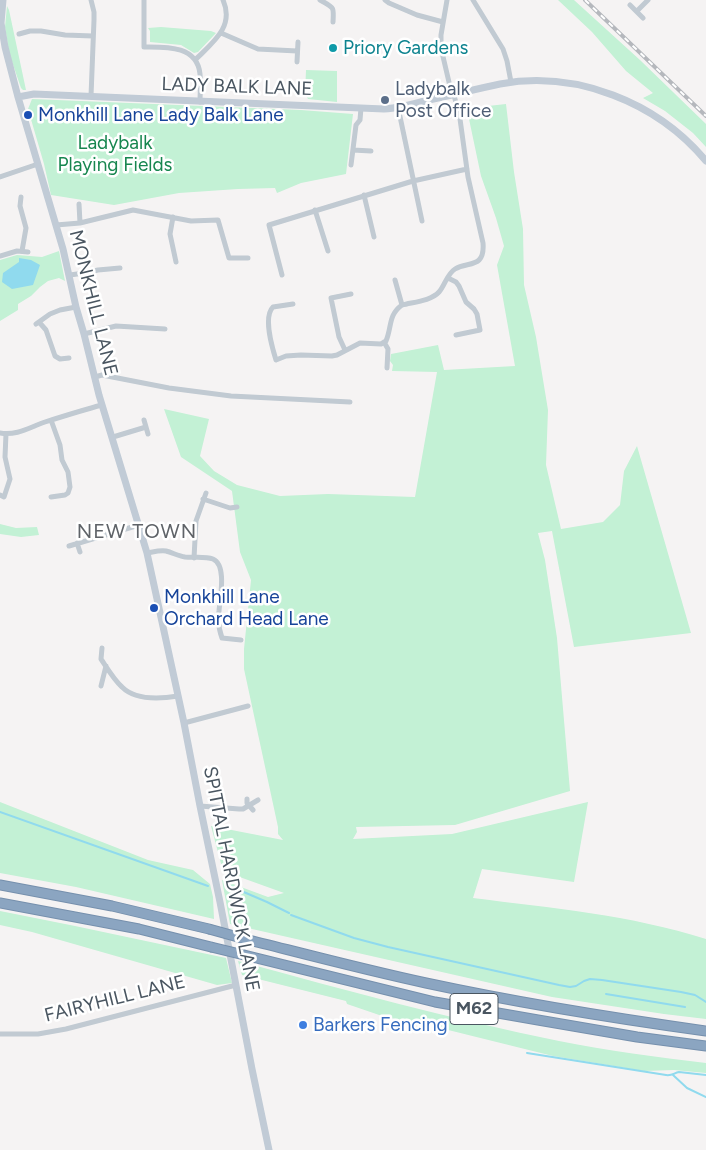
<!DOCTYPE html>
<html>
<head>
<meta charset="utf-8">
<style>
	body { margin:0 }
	canvas { display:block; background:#f5f3f3 }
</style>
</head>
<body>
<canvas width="706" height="1150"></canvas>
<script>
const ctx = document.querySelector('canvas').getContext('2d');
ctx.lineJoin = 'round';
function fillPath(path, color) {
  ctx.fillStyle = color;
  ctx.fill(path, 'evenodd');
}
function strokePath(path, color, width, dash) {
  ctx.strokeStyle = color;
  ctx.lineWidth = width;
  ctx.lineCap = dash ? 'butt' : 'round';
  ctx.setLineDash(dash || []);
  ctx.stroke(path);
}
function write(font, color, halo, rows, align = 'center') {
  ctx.font = font + ' Figtree,sans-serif';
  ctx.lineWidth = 5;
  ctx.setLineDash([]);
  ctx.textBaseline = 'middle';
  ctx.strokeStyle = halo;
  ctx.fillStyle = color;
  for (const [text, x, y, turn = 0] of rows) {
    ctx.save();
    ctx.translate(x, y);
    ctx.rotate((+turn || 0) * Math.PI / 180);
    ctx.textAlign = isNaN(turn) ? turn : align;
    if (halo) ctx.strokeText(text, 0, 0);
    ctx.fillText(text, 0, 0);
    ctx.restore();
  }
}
fillPath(new Path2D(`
	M558,0H574L640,60L706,124V147L693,133L665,111L643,98L653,93L626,71L592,32Z
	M7,6L9,10L26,90H23L21,88L9,53L7,39L5,27Z
	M161,27L211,31L216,33L198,52L194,53L181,45L150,42V31L148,28Z
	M306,70L337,71V102L308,99L305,94Z
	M32,99L301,110L353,114L346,174L301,183L277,193L275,188L238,189L179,193L114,205L51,195L44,164L28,109Z
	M506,104L514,172L523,229L524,285L536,337L548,410L546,465L561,529L603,522L620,505L624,471L637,446L691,633L574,647L552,531L538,533L545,560L557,638L570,791L455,825L356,827L357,832L353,839L452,834L588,802L574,882L482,869L473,898C551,908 631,915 706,939V1019L664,1014L552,997L230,924L222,880L268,897L284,893L223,871L211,826L283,840L278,834V827L244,669V649L251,580L240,552L232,491L181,457L164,409L209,419L200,456L214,471L237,485L280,496L328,494L415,497L437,372L392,371L393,365L390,361L391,354L438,345L444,370L515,366L497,265L504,246L496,218L481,176L469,119L488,106Z
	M59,251L65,281L59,278L48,281L40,287L31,296L18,304V310L0,321V260L17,255L42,257Z
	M0,524L16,528L37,527L39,535L21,537L0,534Z
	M0,802L148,860L193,870L210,884L213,897L214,919L76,887L0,873Z
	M0,911L75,926L226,958L232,983L217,985L32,932L0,925Z
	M238,961C345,990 451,1019 559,1041C608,1051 657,1057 706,1063V1073L674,1070L644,1071L553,1056L424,1024L385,1017L347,1004L346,1001L242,975Z`), '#c3f1d5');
fillPath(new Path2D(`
	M19,258L31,260L40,265L33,285L12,289L2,282L3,273L19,262Z`), '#90daee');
strokePath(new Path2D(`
	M0,812L208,886
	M225,884L267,902L289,913
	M291,915L354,938L388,947L559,985L570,987L576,986L584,981L590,979L602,980L681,992L695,995L706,1002
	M606,994L685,1007
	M527,1053L666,1075C672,1076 674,1073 679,1072L706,1075
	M673,1075L687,1088L706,1097`), '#90daee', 2);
const highway = new Path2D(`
	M0,885L112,906L209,929
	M0,903L139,929L211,947
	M245,939C305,954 365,970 426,983C519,1003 612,1018 706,1031
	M244,955L435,1002L538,1020L637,1037L706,1046`);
strokePath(highway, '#7690ad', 11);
strokePath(new Path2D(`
	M91,0L94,12V20L91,96
	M144,0V47C165,47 197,45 200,74C201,83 200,93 200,102
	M320,0C334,8 334,6 333,22
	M385,0L389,3L417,15L443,22
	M447,0L441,35V48L452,95
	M473,0L503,49L507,61L511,82
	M630,5L643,18
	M637,11L648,0
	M221,33L258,49L297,51
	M19,34L30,31H41L65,35L93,36
	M195,60C212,43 235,27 223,0
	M297,62L298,42
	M398,107L422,221
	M353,150L371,151
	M351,165L356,125L360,120L361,108
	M0,177L38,164
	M364,195L374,237
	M21,197L20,206L26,228L22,251
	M79,204L80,223
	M315,210L328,251
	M173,217L170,234L176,262
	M56,225L80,223L133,210L191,221L218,220L229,258H248
	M0,256L17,251L28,252
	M70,275L84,273L98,270L120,268
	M282,275L269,225L413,181L467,169
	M448,278L456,282L459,286L466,302L474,309L477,314L480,330L456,335
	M395,280L402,305
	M293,304L273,307C263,317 272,347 276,360L286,356L301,355L332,356L337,355L360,343L381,344L386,341C392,327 388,315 402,305C413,302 431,301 439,292C445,285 447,274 455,269C468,261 485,269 483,243L468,177L460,119L454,95
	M39,322L46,330L55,356L60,359L69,358
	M36,324L50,314L60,310L76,307
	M84,334L116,326L165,329
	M384,342L388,349L387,368
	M345,350L339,337L331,298L351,294
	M95,377L102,375L169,388L231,396L350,402
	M51,420L60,445L62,460L68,472L70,487L68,493L65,495L51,497
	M144,420L148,434
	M0,433C17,436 30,427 45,422C64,416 83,410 102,405
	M113,437L146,427
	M0,495L4,497L10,479L5,457L6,434
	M203,499L230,508L237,507
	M77,543L80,552
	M69,546L139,525
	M147,553C153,552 160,550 166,551C173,553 179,556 185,557C194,558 205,556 213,559C227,565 220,598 219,611C218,619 219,630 222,638L241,640
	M194,558L196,521L206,493
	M102,648L101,659C107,668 114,680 122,687C136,701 160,699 178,696
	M101,686L106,666
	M184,723L248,706
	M247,799V803L253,810
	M200,806L239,809H243L258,800
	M0,1034H38L66,1029L236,985`), '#c1cad2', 5);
strokePath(new Path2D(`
	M3,0L1,23L5,47L18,97L63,249L76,307L84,334L99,395L147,553L184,723L200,806L220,902L252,1069L269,1150
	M18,97L34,94L384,109C399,108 414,104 429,100C453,95 476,89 500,84C576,70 657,102 706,161`), '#c1cbd6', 7);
strokePath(highway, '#8ba5c1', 9);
const rail = new Path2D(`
	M585,0L706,116`);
strokePath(rail, '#b5b8bd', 4);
strokePath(rail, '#fff', 2, [5.5]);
const highwayBridge = new Path2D(`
	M209,929L245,939
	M211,947L244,955`);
strokePath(highwayBridge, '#7690ad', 11, []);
strokePath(highwayBridge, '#8ba5c1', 9);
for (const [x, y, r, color] of [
	[333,48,5,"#0f9aa8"],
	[385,100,5,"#5c6f8a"],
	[28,115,5,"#1a4fb4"],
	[154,608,5,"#1a4fb4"],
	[303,1025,5,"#3f7fe0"]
]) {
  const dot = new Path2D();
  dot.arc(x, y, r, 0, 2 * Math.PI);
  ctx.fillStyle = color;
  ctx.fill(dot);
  strokePath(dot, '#fff', 2);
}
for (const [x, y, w] of [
	[474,1009,48]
]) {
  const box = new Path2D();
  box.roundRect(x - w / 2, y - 15.5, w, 31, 4);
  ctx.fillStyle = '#fff';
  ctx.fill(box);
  strokePath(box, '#4a5661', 1);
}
write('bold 18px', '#4a5661', null, [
	["M62",474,1009]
]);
write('19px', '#0d838f', '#fff', [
	["Priory Gardens",343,48]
], 'left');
write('19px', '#4a5661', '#fff', [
	["LADY BALK LANE",237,87,2],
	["MONKHILL LANE",93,303,76],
	["SPITTAL HARDWICK LANE",231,879,79],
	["FAIRYHILL LANE",115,999,-14]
]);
write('19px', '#4e5e75', '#fff', [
	["Ladybalk",395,89],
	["Post Office",395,111]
], 'left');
write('19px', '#164399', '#fff', [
	["Monkhill Lane Lady Balk Lane",38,115],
	["Monkhill Lane",164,597],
	["Orchard Head Lane",164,619]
], 'left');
write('19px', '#17864f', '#fff', [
	["Ladybalk",115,143],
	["Playing Fields",115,165]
]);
write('19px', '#366cbe', '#fff', [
	["Barkers Fencing",313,1025]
], 'left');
ctx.letterSpacing = '1px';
write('20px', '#5f6368', '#fff', [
	["NEW TOWN",137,532]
]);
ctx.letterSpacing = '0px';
</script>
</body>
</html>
